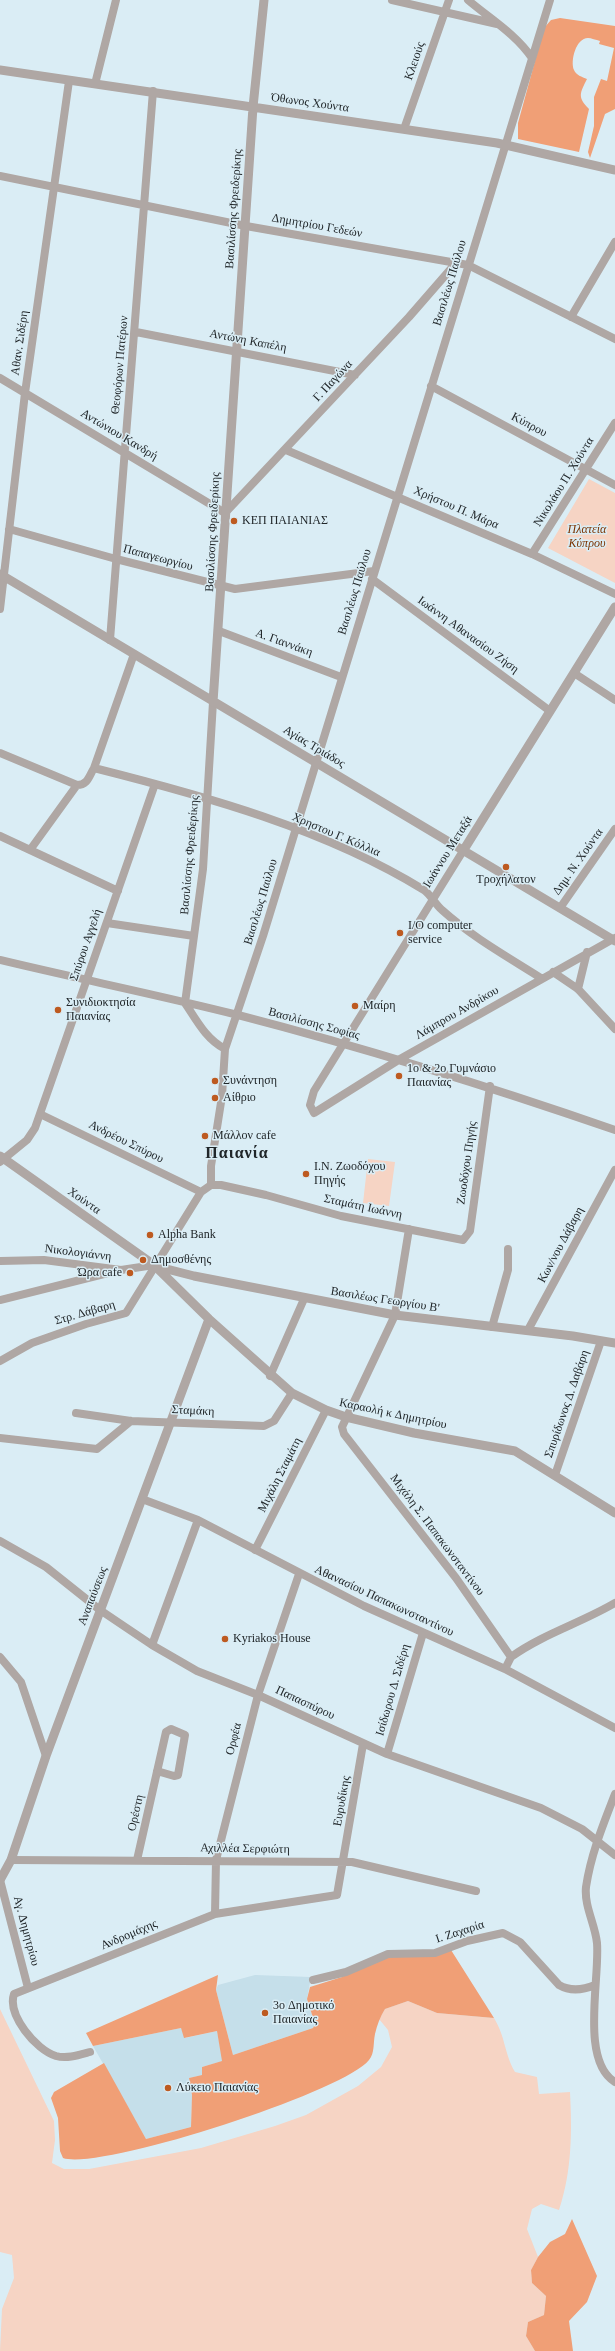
<!DOCTYPE html>
<html>
<head>
<meta charset="utf-8">
<style>
	body { margin:0 }
	canvas { display:block; background:#daedf5 }
</style>
</head>
<body>
<canvas width="615" height="2351"></canvas>
<script>
const ctx = document.querySelector('canvas').getContext('2d');
ctx.lineJoin = 'round';
function fillPath(path, color) {
  ctx.fillStyle = color;
  ctx.fill(path, 'evenodd');
}
function strokePath(path, color, width, dash) {
  ctx.strokeStyle = color;
  ctx.lineWidth = width;
  ctx.lineCap = dash ? 'butt' : 'round';
  ctx.setLineDash(dash || []);
  ctx.stroke(path);
}
function write(font, color, halo, rows, align = 'center') {
  ctx.font = font + ' Georgia,serif';
  ctx.lineWidth = 3;
  ctx.setLineDash([]);
  ctx.textBaseline = 'middle';
  ctx.strokeStyle = halo;
  ctx.fillStyle = color;
  for (const [text, x, y, turn = 0] of rows) {
    ctx.save();
    ctx.translate(x, y);
    ctx.rotate((+turn || 0) * Math.PI / 180);
    ctx.textAlign = isNaN(turn) ? turn : align;
    if (halo) ctx.strokeText(text, 0, 0);
    ctx.fillText(text, 0, 0);
    ctx.restore();
  }
}
fillPath(new Path2D(`
	M255,1975L311,1977L307,1999L315,2024L313,2028L233,2055L216,1990L218,1985Z
	M181,2028L185,2038L217,2031L223,2061L202,2067L203,2075L189,2078L192,2095L191,2127L146,2139L93,2046Z`), '#c5dfea');
fillPath(new Path2D(`
	M589,479L615,493V583L548,548Z
	M368,1159L395,1162L389,1206L363,1203Z
	M408,2001L437,2013L494,2018C506,2038 504,2053 515,2072L537,2077L539,2094L570,2092C572,2132 572,2171 559,2210L541,2204L532,2209L527,2229L538,2257L531,2270L532,2283L546,2296L544,2315L528,2322L526,2336L535,2351H0L2,2309L14,2278L12,2255L0,2252V2009L54,2121L55,2140L52,2163L64,2169H89L201,2148L275,2126L306,2115L358,2086L381,2067L392,2047L388,2030L379,2019L385,2009Z`), '#f6d4c4');
fillPath(new Path2D(`
	M560,18L615,26V109L605,114L590,158L588,152L594,126V97L601,79L607,81L614,48L599,44L600,41C596,40 591,38 588,38C576,38 570,61 574,70C576,75 582,77 587,79C580,93 577,97 589,109L579,152L518,139V123L544,28L551,20Z
	M451,1950L494,2018L437,2013L408,2001L385,2009C380,2017 377,2025 375,2034C373,2043 375,2053 369,2060C344,2092 100,2171 63,2158L60,2151L58,2118L51,2098L54,2092L104,2063L146,2139L191,2127L192,2095L189,2078L202,2075V2067L222,2061L217,2031L184,2038L181,2028L93,2046L86,2033L218,1975L216,1990L233,2055L313,2028L315,2024L307,1999L310,1987L342,1977L379,1958Z
	M572,2219L597,2276L587,2302L569,2321L573,2351H535L526,2336L528,2322L544,2315L546,2296L532,2283L531,2270L538,2257L550,2242L565,2234Z`), '#f09f76');
strokePath(new Path2D(`
	M392,0L497,24
	M468,0C489,18 516,34 532,58
	M95,84L116,0
	M404,129L449,0
	M0,176L246,226L468,265L615,339
	M571,317L615,242
	M136,332L355,375
	M0,378L225,513L409,317L456,263
	M431,386L615,485
	M286,450L532,554L615,594
	M9,529L116,559L235,589L374,571
	M532,554L615,423
	M372,579L550,711
	M0,609L25,393L69,81
	M219,631L341,677
	M110,640L153,91
	M574,673L615,700
	M213,702L203,869L185,1003C197,1021 206,1039 225,1049
	M0,753L77,785
	M94,768C205,796 325,829 424,890C431,895 435,904 442,910C472,937 508,957 541,978
	M0,836L118,891
	M30,850L77,785C88,785 89,776 94,768L134,654
	M463,851L314,1091L310,1105L314,1113L400,1059L615,938
	M560,908L615,829
	M107,923L194,936
	M0,960C79,979 159,995 238,1015C365,1048 491,1087 615,1130
	M553,972L578,989L615,1029
	M578,989L587,952
	M40,1114L201,1192
	M0,1162L27,1140L35,1128L155,784
	M211,1185V1166L222,1096L225,1049L263,936L550,0
	M211,1185H221L266,1195L341,1216L463,1240L470,1231L490,1086
	M409,1229L395,1315L342,1427L344,1434L456,1578L511,1657L505,1669
	M0,1261L44,1260L121,1270L154,1265
	M0,1300L116,1271
	M492,1327L508,1270V1249
	M528,1330L615,1170
	M0,1361L32,1343L86,1324L126,1313L201,1192L211,1185
	M270,1376L304,1299
	M76,1413L131,1421L264,1426L274,1421L292,1393
	M0,1438L97,1449L131,1421
	M555,1475L601,1341
	M142,1499L198,1520L364,1606L505,1669L615,1728
	M0,1541L46,1567L100,1610L152,1645L197,1671L258,1695L387,1754L541,1808L582,1829L615,1855
	M255,1550L326,1410
	M152,1645L198,1520
	M0,1657L21,1682L46,1756
	M511,1657C543,1634 581,1623 615,1603
	M387,1754L423,1633
	M615,1794C603,1825 591,1854 586,1887C584,1906 595,1924 597,1943C600,1979 580,2061 615,2082
	M11,1860L352,1862L476,1891
	M137,1860L166,1732L171,1729L185,1735L178,1775L174,1776L157,1771
	M0,1880L28,1988
	M215,1914L216,1860L258,1695L299,1574
	M313,1980L346,1972L388,1954L435,1953L467,1941L503,1933L520,1942L559,1985C571,1992 583,1990 595,1985
	M90,2052C79,2055 67,2059 56,2056C36,2050 7,2015 14,1994L215,1914L337,1895L363,1744`), '#afa7a4', 8);
strokePath(new Path2D(`
	M0,70L497,143L615,170
	M0,574L615,941
	M213,702L253,107L264,0
	M463,851L615,607
	M0,1156L154,1265L209,1319L292,1393L326,1410L346,1417L414,1433L515,1451L615,1513
	M155,1266L194,1276L395,1315L573,1336L615,1343
	M0,1880L11,1860L46,1756L209,1319`), '#afa7a4', 9);
for (const [x, y, r, color] of [
	[234,521,4,"#bd5a20"],
	[506,867,4,"#bd5a20"],
	[400,933,4,"#bd5a20"],
	[355,1006,4,"#bd5a20"],
	[58,1010,4,"#bd5a20"],
	[399,1076,4,"#bd5a20"],
	[215,1081,4,"#bd5a20"],
	[215,1098,4,"#bd5a20"],
	[205,1136,4,"#bd5a20"],
	[306,1174,4,"#bd5a20"],
	[150,1235,4,"#bd5a20"],
	[143,1260,4,"#bd5a20"],
	[130,1273,4,"#bd5a20"],
	[225,1639,4,"#bd5a20"],
	[265,2013,4,"#bd5a20"],
	[168,2088,4,"#bd5a20"]
]) {
  const dot = new Path2D();
  dot.arc(x, y, r, 0, 2 * Math.PI);
  ctx.fillStyle = color;
  ctx.fill(dot);
  strokePath(dot, '#daedf5', 1.5);
}
write('12px', '#202629', '#daedf5', [
	["Κλειούς",415,61,-71],
	["Όθωνος Χούντα",310,103,8],
	["Βασιλίσσης Φρειδερίκης",234,209,-86],
	["Δημητρίου Γεδεών",317,226,10],
	["Βασιλέως Παύλου",450,283,-73],
	["Αντώνη Καπέλη",248,341,11],
	["Αθαν. Σιδέρη",20,343,-82],
	["Θεοφόρων Πατέρων",120,365,-85],
	["Γ. Παγώνα",333,381,-47],
	["Κύπρου",529,425,28],
	["Αντώνιου Κανδρή",119,435,31],
	["Νικολάου Π. Χούντα",564,482,-58],
	["Χρήστου Π. Μάρα",456,508,23],
	["Βασιλίσσης Φρειδερίκης",213,532,-87],
	["Παπαγεωργίου",158,558,15],
	["Βασιλέως Παύλου",355,592,-73],
	["Ιωάννη Αθανασίου Ζήση",468,635,36],
	["Α. Γιαννάκη",284,643,20],
	["Αγίας Τριάδος",314,747,31],
	["Χρηστου Γ. Κόλλια",336,835,23],
	["Ιωάννου Μεταξά",448,852,-58],
	["Βασιλίσσης Φρειδερίκης",190,855,-85],
	["Δημ. Ν. Χούντα",578,862,-55],
	["Βασιλέως Παύλου",261,902,-73],
	["Σπύρου Αγγελή",86,945,-71],
	["Λάμπρου Ανδρίκου",457,1013,-30],
	["Βασιλίσσης Σοφίας",314,1024,15],
	["Ανδρέου Σπύρου",126,1142,26],
	["Ζωοδόχου Πηγής",467,1163,-82],
	["Χούντα",84,1201,35],
	["Σταμάτη Ιωάννη",363,1207,12],
	["Κων/νου Δάβαρη",561,1245,-62],
	["Νικολογιάννη",78,1253,7],
	["Βασιλέως Γεωργίου Β'",385,1300,9],
	["Στρ. Δάβαρη",85,1313,-16],
	["Σπυρίδωνος Δ. Δαβάρη",567,1404,-71],
	["Σταμάκη",193,1411,3],
	["Καραολή κ Δημητρίου",393,1414,12],
	["Μιχάλη Σταμάτη",280,1475,-63],
	["Μιχάλη Σ. Παπακωνσταντίνου",437,1535,53],
	["Αναπαύσεως",93,1596,-69],
	["Αθανασίου Παπακωνσταντίνου",384,1601,25],
	["Ισίδωρου Δ. Σιδέρη",393,1690,-74],
	["Παπασπύρου",305,1703,25],
	["Ορφέα",234,1739,-76],
	["Ευρυδίκης",342,1801,-80],
	["Ορέστη",136,1813,-77],
	["Αχιλλέα Σερφιώτη",245,1849,1],
	["Αγ. Δημητρίου",26,1931,75],
	["Ι. Ζαχαρία",460,1932,-18],
	["Ανδρομάχης",129,1935,-23]
]);
write('12px', '#202629', '#daedf5', [
	["ΚΕΠ ΠΑΙΑΝΙΑΣ",242,521],
	["Τροχήλατον",506,880,"center"],
	["I/O computer",408,926],
	["service",408,940],
	["Συνιδιοκτησία",66,1003],
	["Παιανίας",66,1017],
	["Μαίρη",363,1006],
	["1ο & 2ο Γυμνάσιο",407,1069],
	["Παιανίας",407,1083],
	["Συνάντηση",223,1081],
	["Αίθριο",223,1098],
	["Μάλλον cafe",213,1136],
	["Ι.Ν. Ζωοδόχου",314,1167],
	["Πηγής",314,1181],
	["Alpha Bank",158,1235],
	["Δημοσθένης",151,1260],
	["Ώρα cafe",122,1273,"right"],
	["Kyriakos House",233,1639],
	["3ο Δημοτικό",273,2006],
	["Παιανίας",273,2020],
	["Λύκειο Παιανίας",176,2088]
], 'left');
write('italic 12px', '#7b3302', '#daedf5', [
	["Πλατεία",587,530],
	["Κύπρου",587,544]
]);
ctx.letterSpacing = '1px';
write('bold 16px', '#202629', '#daedf5', [
	["Παιανία",237,1154]
]);
ctx.letterSpacing = '0px';
</script>
</body>
</html>
